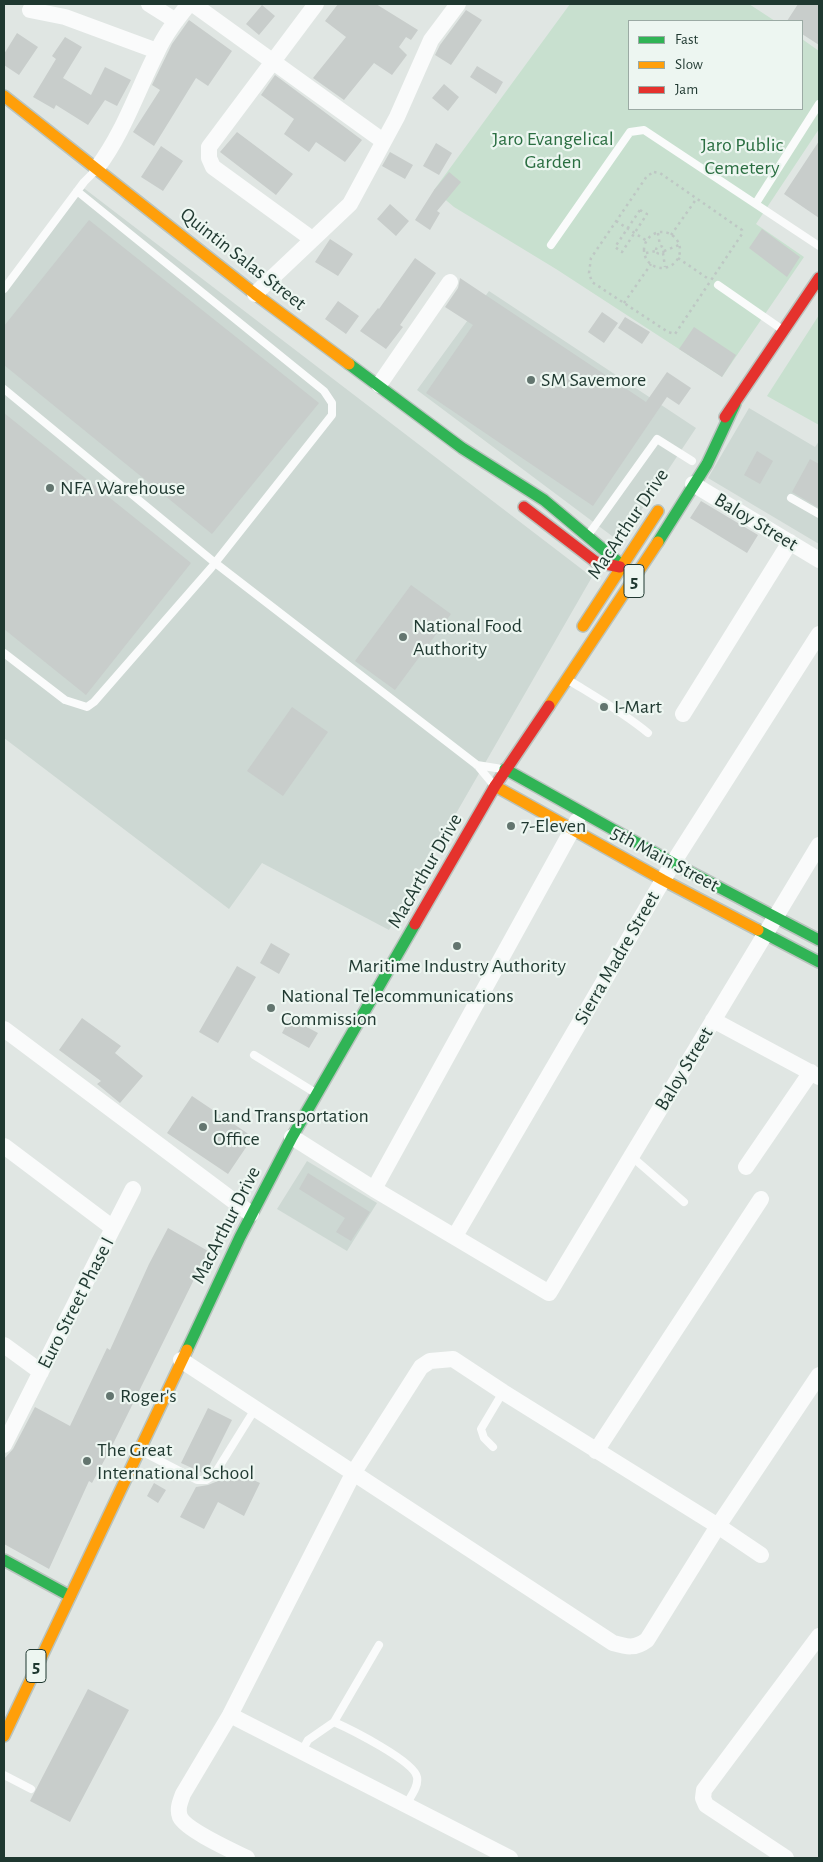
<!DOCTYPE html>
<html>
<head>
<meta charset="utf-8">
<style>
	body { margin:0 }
	#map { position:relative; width:823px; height:1862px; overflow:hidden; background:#e0e6e3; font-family:"Alegreya Sans",sans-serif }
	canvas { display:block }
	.frame { position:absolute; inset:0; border:5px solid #1f3830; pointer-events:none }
	.legend { position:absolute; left:628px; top:20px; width:175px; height:90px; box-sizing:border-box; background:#edf6f1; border:1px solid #9baaa4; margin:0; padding:6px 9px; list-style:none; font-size:15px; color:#1f3830 }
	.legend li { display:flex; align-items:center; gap:10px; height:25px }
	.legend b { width:25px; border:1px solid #9baaa4 }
</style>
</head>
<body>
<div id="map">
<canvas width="823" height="1862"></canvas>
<div class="frame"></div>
<ul class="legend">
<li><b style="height:6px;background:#30b455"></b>Fast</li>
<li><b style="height:6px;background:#ff9f0a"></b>Slow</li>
<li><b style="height:6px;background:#e5322d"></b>Jam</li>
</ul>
</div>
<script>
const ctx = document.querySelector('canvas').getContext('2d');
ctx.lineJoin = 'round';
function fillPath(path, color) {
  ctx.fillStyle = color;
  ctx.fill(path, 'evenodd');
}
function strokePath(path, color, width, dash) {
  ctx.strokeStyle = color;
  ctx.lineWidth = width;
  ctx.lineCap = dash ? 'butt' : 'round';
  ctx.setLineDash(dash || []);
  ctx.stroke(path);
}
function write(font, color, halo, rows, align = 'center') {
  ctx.font = font + ' "Alegreya Sans",sans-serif';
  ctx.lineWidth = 4.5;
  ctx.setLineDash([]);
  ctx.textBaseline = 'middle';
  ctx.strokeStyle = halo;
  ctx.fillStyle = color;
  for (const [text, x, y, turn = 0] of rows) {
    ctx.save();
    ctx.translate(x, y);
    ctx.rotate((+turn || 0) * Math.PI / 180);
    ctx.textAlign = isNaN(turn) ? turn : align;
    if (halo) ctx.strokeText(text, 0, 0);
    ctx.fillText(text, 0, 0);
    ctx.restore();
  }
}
fillPath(new Path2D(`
	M81,186L592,577L389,930L262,863L229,909L4,738V288Z
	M489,291L696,428L620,542L417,390Z
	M749,408L815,447L819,441V544L708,478Z
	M307,1161L377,1203L347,1251L277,1209Z`), '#cdd8d3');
fillPath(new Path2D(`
	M570,4H749L775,21H629V109H802V39L819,51V129L756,224L804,257L722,377L556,269L454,207L434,190Z
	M819,315V425L767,396Z`), '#c8e0cf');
fillPath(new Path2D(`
	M338,4H376L418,30L411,40L406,37L399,47L407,55L392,75L374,63L344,100L313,78L346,37L325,21Z
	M798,4H819V45L802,34V21H787Z
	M262,5L275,16L259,35L246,24Z
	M466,10L482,20L451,65L435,55L440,45Z
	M189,20L232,51L208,86L196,78L154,146L133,132L160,90L152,85L172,44Z
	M17,33L38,47L19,75L4,65V54Z
	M65,37L82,47L63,78L91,95L105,67L131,80L117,106L105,100L88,125L56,105L54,109L33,97L56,59L52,56Z
	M477,66L503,82L496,94L470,77Z
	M275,75L362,140L345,162L316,142L309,152L284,134L294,119L261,95Z
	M444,84L459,97L448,111L432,98Z
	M237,132L293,174L276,195L220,152Z
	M819,141V218L784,194Z
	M436,143L452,153L439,175L423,166Z
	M161,146L183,161L163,191L141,177Z
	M390,152L413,165L405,179L382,166Z
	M449,172L461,182L437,211L440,213L430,230L415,220L434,190Z
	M390,204L409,221L396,236L377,219Z
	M89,220L319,403L212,534L4,365V326Z
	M762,229L800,257L787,277L749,248Z
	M330,239L353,254L338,276L315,262Z
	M415,258L436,273L400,325L403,327L386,349L360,331L378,308L379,309Z
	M460,278L646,402L667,372L691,388L679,405L667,397L593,506L426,393L473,325L445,307L458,288Z
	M338,301L359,316L346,334L325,319Z
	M602,312L618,323L604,343L588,332Z
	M625,317L650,332L642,344L618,328Z
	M694,327L736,355L722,377L679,349Z
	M4,413L191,563L86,695L4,629Z
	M757,451L773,461L760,484L744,475Z
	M810,459L819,464V508L792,492Z
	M701,501L758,535L747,553L690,518Z
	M411,585L451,614L395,690L355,661Z
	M292,707L328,732L283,796L247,771Z
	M271,943L290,954L279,974L260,963Z
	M237,966L256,977L218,1043L199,1032Z
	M82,1018L121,1046L115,1053L143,1076L120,1103L97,1084L101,1081L59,1050Z
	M290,1018L318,1033L309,1048L282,1033Z
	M192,1096L253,1137L228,1174L167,1133Z
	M308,1173L370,1212L351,1241L336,1232L345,1218L299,1189Z
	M168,1228L208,1251L111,1448L92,1483L89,1481L49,1569L4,1544V1459L13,1449L35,1407L70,1426L107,1348L110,1350L149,1264Z
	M208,1408L232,1420L205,1474L181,1463Z
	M238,1473L260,1483L244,1516L218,1502L204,1529L180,1517L196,1487L208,1485Z
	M154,1483L166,1490L158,1503L147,1496Z
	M88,1689L129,1710L70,1822L30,1801Z`), '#c8cdcb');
const fast = new Path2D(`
	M349,364L462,448L544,500L635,576
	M658,542L707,464L735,404
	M505,769L673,863L819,940
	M758,930L819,962
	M187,1350L240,1237L292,1137L415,924
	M4,1560L70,1596`);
const slow = new Path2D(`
	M4,96L255,294L349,364
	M583,626L658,511
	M549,706L658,542
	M495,786L663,880L758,930
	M4,1736L187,1350`);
const jam = new Path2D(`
	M725,417L819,278
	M524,507L596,562L620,567
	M415,924L495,786L549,706`);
strokePath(fast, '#b9c3be', 14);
strokePath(slow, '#b9c3be', 14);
strokePath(jam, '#b9c3be', 14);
strokePath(new Path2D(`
	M654,172L660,173L742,230V234L675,334L668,332L592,282L589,273L591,258L647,176Z
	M640,210L647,214L622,252L615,247Z
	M616,221L647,241
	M644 250a18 18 0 1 1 36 0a18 18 0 1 1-36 0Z
	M658,233L660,246
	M671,235L697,198
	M656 250a4 4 0 1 1 8 0a4 4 0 1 1-8 0Z
	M664,251L679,245
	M646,253L656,251
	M663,253L665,267
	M678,258L710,280
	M624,303L651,264`), '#bec7c4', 2.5, [2.5, 4]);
strokePath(new Path2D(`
	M756,203L819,104
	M551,245L630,132L644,130L819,246
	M718,285L780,328
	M4,289L84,182L96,170
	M4,389L214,562L477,765L492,783
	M791,498L819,514
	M589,534L657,439L692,461
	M4,653L65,700L87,707L94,702L211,568L332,415V403L324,391L77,191
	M570,681C596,697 624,713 648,733
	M477,765L502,769
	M254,1055L314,1092
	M631,1156L684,1202
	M493,1447L484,1438L481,1429L503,1392
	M143,1452L197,1480H206L214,1475L255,1409
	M334,1722C350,1729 414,1761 417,1777C419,1787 410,1797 406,1805
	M302,1751L308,1740L334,1722L379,1645
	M4,1775L31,1789`), '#fafbfb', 8);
strokePath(new Path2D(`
	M149,4L176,21
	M193,4L383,141
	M30,10L65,17L157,51
	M97,168C124,132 137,91 157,52C165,34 177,19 189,4
	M312,239L213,167L209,158V147L316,4
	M255,294L350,204L397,117L431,40L458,4
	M379,385L450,282
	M693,484L819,560
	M683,714L790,542
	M713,1020L819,1077
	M4,1029L251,1214
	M292,1137L374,1189L549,1293L819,845
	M4,1146L113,1228L4,1445
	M746,1167L811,1072
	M374,1189L577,821
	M113,1228L133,1189
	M455,1236L673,863L819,634
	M4,1345L41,1372
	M181,1360L613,1643C627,1647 635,1649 647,1640L718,1526L819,1375
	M596,1451L761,1199
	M230,1715L510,1858
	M247,1858C233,1851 186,1830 180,1817C177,1809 180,1802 183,1794L230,1715L354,1472L421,1367L430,1361L453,1359L503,1392L718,1526L761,1555
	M786,1858L706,1805L703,1798L704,1790L819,1636`), '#fafbfb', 16);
strokePath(fast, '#30b455', 11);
strokePath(slow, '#ff9f0a', 11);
strokePath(jam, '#e5322d', 11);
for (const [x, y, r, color] of [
	[531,380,5,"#63756f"],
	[50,488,5,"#63756f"],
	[403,637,5,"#63756f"],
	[604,707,5,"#63756f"],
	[511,826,5,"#63756f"],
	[457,946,5,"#63756f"],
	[271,1008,5,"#63756f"],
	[203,1127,5,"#63756f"],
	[110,1396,5,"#63756f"],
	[87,1461,5,"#63756f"]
]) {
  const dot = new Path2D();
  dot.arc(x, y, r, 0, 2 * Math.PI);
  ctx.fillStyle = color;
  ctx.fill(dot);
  strokePath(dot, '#edf6f1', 2);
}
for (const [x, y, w] of [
	[634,581,20],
	[36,1666,20]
]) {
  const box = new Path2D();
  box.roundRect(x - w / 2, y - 16.5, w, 33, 4);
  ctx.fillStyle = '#edf6f1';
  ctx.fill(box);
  strokePath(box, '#1f3830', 1);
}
write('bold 19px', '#1f3830', null, [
	["5",634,581],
	["5",36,1666]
]);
write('20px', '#2a6e41', '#edf6f1', [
	["Jaro Evangelical",553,139],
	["Garden",553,162],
	["Jaro Public",742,145],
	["Cemetery",742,168]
]);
write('20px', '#1f3830', '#edf6f1', [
	["Quintin Salas Street",243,259,38],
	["Baloy Street",756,522,31],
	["MacArthur Drive",628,524,-56],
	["5th Main Street",665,859,28],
	["MacArthur Drive",425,871,-60],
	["Sierra Madre Street",617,958,-60],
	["Baloy Street",684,1069,-59],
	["MacArthur Drive",226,1225,-63],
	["Euro Street Phase I",76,1303,-63]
]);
write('20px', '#1f3830', '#edf6f1', [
	["SM Savemore",541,380],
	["NFA Warehouse",60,488],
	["National Food",413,626],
	["Authority",413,649],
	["I-Mart",614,707],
	["7-Eleven",521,826],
	["Maritime Industry Authority",457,966,"center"],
	["National Telecommunications",281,996],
	["Commission",281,1019],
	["Land Transportation",213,1116],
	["Office",213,1139],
	["Roger's",120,1396],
	["The Great",97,1450],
	["International School",97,1473]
], 'left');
</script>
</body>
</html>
